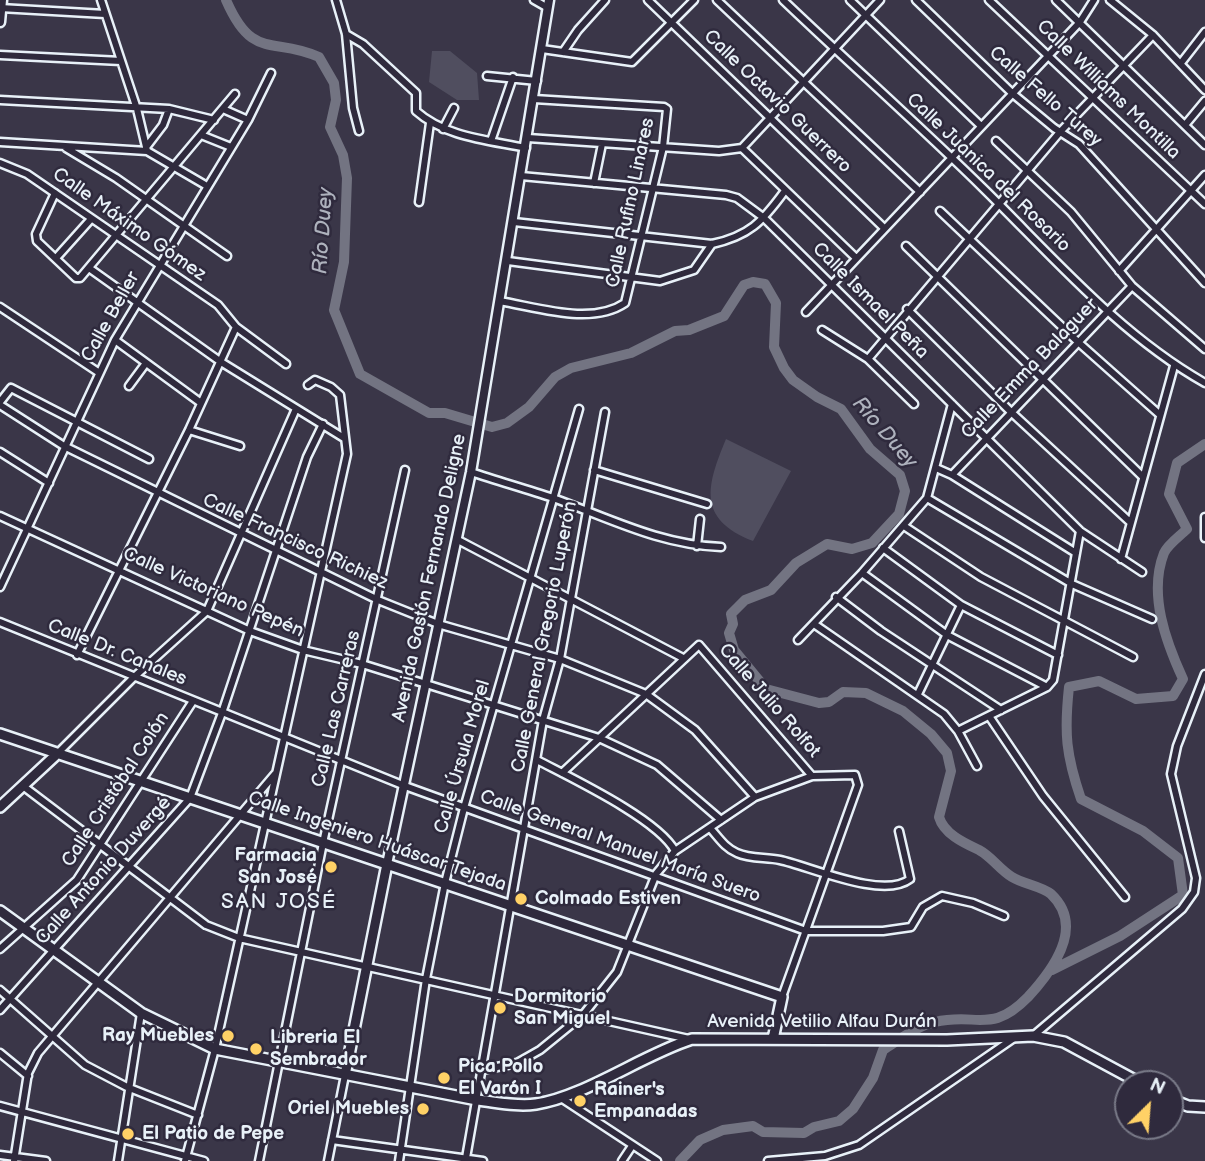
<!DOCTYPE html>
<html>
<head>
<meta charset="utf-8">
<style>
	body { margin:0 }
	#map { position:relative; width:1205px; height:1161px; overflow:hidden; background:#3a3648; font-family:"Balsamiq Sans",sans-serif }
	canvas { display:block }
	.north { position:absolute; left:1114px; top:1070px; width:70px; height:70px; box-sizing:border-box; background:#2f2a3d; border:2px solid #797a88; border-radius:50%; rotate:25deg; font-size:19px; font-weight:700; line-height:28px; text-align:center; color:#e8f1f8 }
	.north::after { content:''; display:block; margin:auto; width:24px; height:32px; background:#ffd166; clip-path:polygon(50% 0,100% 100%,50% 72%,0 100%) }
</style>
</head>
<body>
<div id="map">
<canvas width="1205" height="1161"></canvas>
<div class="north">N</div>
</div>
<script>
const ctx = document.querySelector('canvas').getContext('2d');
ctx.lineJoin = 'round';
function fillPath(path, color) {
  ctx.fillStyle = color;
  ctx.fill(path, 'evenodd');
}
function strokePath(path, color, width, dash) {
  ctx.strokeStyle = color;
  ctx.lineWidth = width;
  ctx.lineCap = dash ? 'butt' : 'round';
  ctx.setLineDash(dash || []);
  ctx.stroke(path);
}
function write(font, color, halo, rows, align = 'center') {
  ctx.font = font + ' "Balsamiq Sans",sans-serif';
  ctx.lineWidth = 5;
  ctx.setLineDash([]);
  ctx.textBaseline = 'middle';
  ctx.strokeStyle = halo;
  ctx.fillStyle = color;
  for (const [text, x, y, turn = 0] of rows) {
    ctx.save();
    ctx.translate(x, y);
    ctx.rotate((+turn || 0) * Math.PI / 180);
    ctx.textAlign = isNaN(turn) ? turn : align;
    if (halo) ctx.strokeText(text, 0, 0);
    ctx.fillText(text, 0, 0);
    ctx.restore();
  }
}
fillPath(new Path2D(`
	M432,51H450L477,73L479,100H457L429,82Z
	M726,439L791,471L753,541C696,519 707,485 726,439Z`), '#504e5f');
strokePath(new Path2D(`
	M226,0C253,62 273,36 319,57L334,83L336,100L330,127L343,155L347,178L344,262L334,310L360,374L429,413H445L492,427L507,423L529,407L555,377L571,368L631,353L675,331L689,330L724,316L744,285L753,282L765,284L776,303L774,347L784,368L793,380L817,397L841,409L870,449L900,475L905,491L899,514L872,543L852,549L827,544L796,563L771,590L745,600L731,614L733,624L729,633L734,650L766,689L819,703L829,702L843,692L866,693L903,711L931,734L947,753L951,771L939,817C944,834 964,843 979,850C992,857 999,869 1012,877C1023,884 1041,886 1051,894C1086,927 1052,971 1028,997C991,1035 977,1012 935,1022C915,1027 899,1040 883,1050L873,1078L853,1109L839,1121L814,1127L804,1133L763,1132L753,1126L723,1130L700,1140L680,1161
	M1052,970L1120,936L1183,895L1178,858L1143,831L1081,799C1066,755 1064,733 1069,687L1099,681L1136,699L1173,696L1183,679C1166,642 1148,594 1164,553C1168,544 1180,536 1187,529L1169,494L1177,463L1205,444`), '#737482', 10);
const minor = new Path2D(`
	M101,0L137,109L147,151
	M336,0L346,34L353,108L359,131
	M534,0L548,8
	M648,0L884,228
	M717,0L920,192
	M783,0C850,64 919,125 985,190C1054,258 1120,335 1205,383
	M850,0L981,126
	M916,0L1013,94L1054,128L1079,144L1205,283
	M989,0L1205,204
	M1056,0L1205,145
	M1110,0L1153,35L1205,90
	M0,8L105,14
	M346,34L363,44L416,93V111C445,137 488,140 526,148
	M542,49L632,62L694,0
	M563,52L578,30L605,0
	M0,55L121,61
	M1181,63L1205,32
	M487,76L537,81
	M0,100L169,109L214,120
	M223,109L248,120
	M1185,125L1205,101
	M443,129L454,108
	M201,135L231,147
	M528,138L719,151L742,148L880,0
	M491,141L513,77
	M996,141L1071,212L1132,286L1205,349
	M0,142L147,151L207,186
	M147,146L163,125L169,109
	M66,148L116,178L227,256
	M742,148L856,258
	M0,163L27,174L218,305L236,327L189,430L77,655
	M521,176L726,195L737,198L764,218L1080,531L1142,572
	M594,183L602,144
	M55,193L36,234L37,241L76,278H80L235,94
	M419,202L430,123
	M940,211L1078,342L1159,414
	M514,222L712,244C749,236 762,222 784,192
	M906,246L1142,476
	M56,258L91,219
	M508,261L660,281L694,270L712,244
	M89,268L221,362L344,438
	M1119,271L1205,175
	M499,301C537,307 591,326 625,303L663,147L667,109L664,107L534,99
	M0,307L98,372
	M907,309L1011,412L1130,522
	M806,312L1049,55L1080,22L1094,0
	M236,327L286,364
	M822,330L868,359L914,404
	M115,340L201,403
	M868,359L1060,132L1153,35
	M129,386L146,363
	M0,402L11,388L149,459
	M0,405L64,446L378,600L438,624L560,659L646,694L695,730L755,797
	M189,430L240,446
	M0,452L49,483
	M936,468L952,475L1076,553
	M594,470L707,504
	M471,472C498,481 526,489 553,498C609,518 660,545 721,547
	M952,475L1132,286
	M927,498L1072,584L1152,619
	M0,516L250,631L303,650L362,664L599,738L657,765L721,820
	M1205,517V538
	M904,526L981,577L1133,657
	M458,540L683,658
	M697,546L700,519
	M883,548L961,605L1058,655
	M1121,559L1174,366
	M862,573L947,635L1047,687
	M0,587L115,340L248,120L271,73
	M836,597L881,631L1001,710
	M0,622L405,786L806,931H883L911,927L923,907L942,896L973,903L1004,916
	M814,624L944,714L958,731L977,766
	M798,640L862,573L927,498L952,404
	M918,694L961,605
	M989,716L1043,796L1125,897
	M958,731L1047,687L1053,680L1080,531
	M57,754L133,678L207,611L295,411
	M537,760C571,778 658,819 675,851
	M562,773L699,645L812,776
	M23,786L206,925L239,938L689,1039
	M710,828C719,838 725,848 737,853C750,859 766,857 780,860C809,866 883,900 910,879L899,831
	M0,949L77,880L193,701
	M0,990L85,1065L127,1087L198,1115
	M0,1010L190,798L222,713L307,457L323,424
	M1033,1036L1182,909L1194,892L1196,878L1171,774L1177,746L1205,674
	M0,1053L28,1076
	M482,1070L517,1063L540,1050L583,1015L617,972L656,874L675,851L755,797L812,776L855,775L858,785L782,997
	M561,1098L657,1161
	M0,1106L204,1161
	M332,1140L483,1161
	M0,1155L46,1161
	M466,1158L543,720L560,659L605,412
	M14,1161L28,1073L38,1053L275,774
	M118,1161L141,1013
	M185,1161L215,1049L347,454L340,395L331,387L315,380L308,385
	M259,1161L323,843L405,470
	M328,1161L345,1075
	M399,1161L426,979L445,883L464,808L579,409
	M622,1161L632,1146
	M768,1161L825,1156L859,1145L1014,1038`);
const tertiary = new Path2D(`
	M0,22L2,0
	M387,864L471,472L549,0`);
const secondary = new Path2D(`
	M0,734L782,997L773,1039
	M0,807L57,754
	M0,911L141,1013L215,1049L477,1100C496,1102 517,1107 536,1104C584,1097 642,1055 692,1039L947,1040L1033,1036L1064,1042L1142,1084
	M345,1075L387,864
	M1170,1099L1188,1106L1205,1107`);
strokePath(minor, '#e8f1f8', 11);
strokePath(tertiary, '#e8f1f8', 13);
strokePath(secondary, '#e8f1f8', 14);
strokePath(minor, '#2f2a3d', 6);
strokePath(tertiary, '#2f2a3d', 8);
strokePath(secondary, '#2f2a3d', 9);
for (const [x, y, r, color] of [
	[331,867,7,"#ffd166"],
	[521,899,7,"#ffd166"],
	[500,1008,7,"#ffd166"],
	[228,1036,7,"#ffd166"],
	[256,1049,7,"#ffd166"],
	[444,1078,7,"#ffd166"],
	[580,1101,7,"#ffd166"],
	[423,1109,7,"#ffd166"],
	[128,1134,7,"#ffd166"]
]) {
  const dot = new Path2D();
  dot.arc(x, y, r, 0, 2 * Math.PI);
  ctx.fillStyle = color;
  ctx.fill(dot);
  strokePath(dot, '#2f2a3d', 2.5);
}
write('19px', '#e8f1f8', '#2f2a3d', [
	["Calle Williams Montilla",1108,90,44],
	["Calle Fello Turey",1045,97,41],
	["Calle Octavio Guerrero",777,102,44],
	["Calle Juanica del Rosario",988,173,44],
	["Calle Rufino Linares",631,203,-78],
	["Calle Máximo Gómez",129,225,35],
	["Calle Ismael Peña",870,301,45],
	["Calle Beller",111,317,-61],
	["Calle Emma Balaguer",1030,369,-46],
	["Calle Francisco Richiez",295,542,25],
	["Avenida Gastón Fernando Deligne",430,578,-78],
	["Calle Victoriano Pepén",213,593,24],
	["Calle General Gregorio Luperón",545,637,-79],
	["Calle Dr. Canales",117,653,22],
	["Calle Julio Rolfot",769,701,49],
	["Calle Las Carreras",337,709,-77],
	["Calle Úrsula Morel",463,757,-74],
	["Calle Cristóbal Colón",116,790,-57],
	["Calle Ingeniero Huáscar Tejada",377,842,19],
	["Calle General Manuel María Suero",620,847,20],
	["Calle Antonio Duvergé",104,871,-48],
	["Avenida Vetilio Alfau Durán",822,1022]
]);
write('bold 19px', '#e8f1f8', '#2f2a3d', [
	["Farmacia",317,856,"right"],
	["San José",317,878,"right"],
	["Colmado Estiven",535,899],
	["Dormitorio",514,997],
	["San Miguel",514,1019],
	["Ray Muebles",214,1036,"right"],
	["Libreria El",270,1038],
	["Sembrador",270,1060],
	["Pica Pollo",458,1067],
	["El Varón I",458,1089],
	["Rainer's",594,1090],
	["Empanadas",594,1112],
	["Oriel Muebles",409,1109,"right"],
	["El Patio de Pepe",142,1134]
], 'left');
write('italic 21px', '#aeb2bd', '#2f2a3d', [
	["Río Duey",324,231,-86],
	["Río Duey",884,433,49]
]);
ctx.letterSpacing = '2px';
write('21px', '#e8f1f8', '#2f2a3d', [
	["SAN JOSÉ",279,903]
]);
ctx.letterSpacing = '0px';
</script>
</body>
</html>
